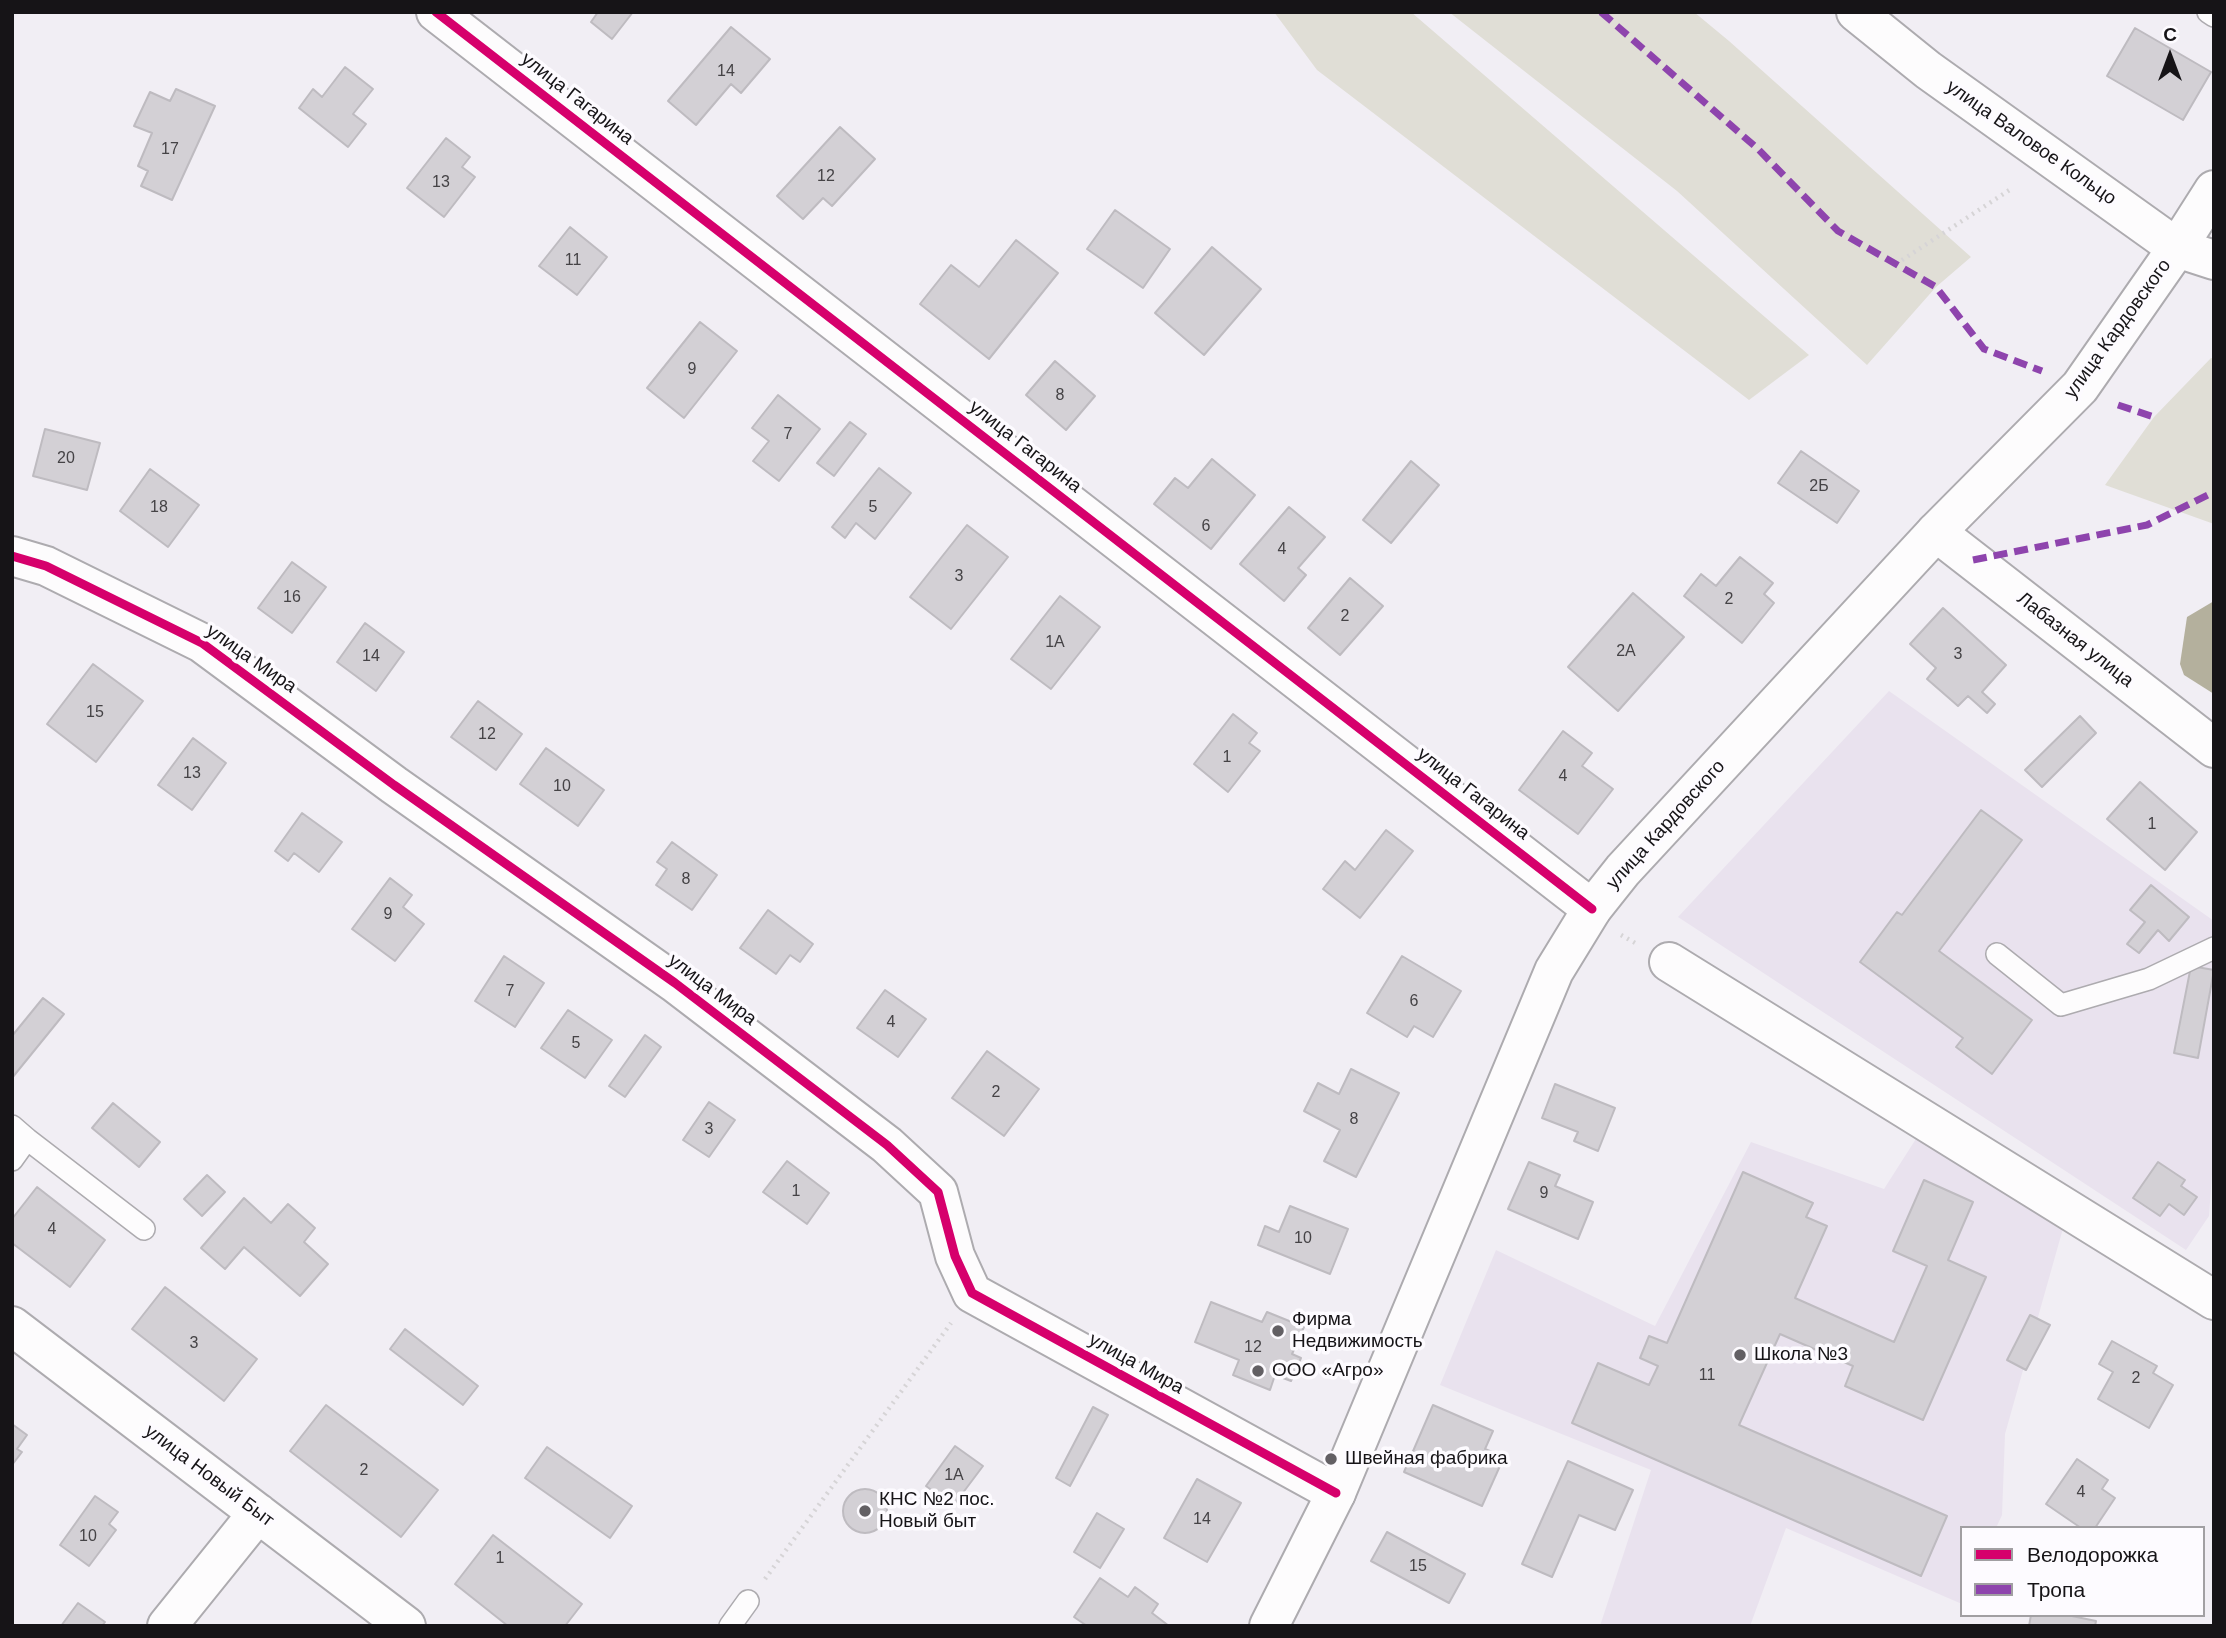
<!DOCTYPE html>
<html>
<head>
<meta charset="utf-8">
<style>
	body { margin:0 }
	#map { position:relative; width:2226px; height:1638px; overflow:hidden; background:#f1eef4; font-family:Helvetica,sans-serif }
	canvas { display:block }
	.frame { position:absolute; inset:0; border:14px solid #161417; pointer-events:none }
	.legend { position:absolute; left:1960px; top:1526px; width:245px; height:91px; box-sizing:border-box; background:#fdfbff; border:2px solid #a19fa2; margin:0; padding:9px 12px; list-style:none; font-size:21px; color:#161417 }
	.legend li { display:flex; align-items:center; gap:14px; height:35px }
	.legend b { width:35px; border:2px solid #a19fa2 }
	.north { position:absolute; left:2135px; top:21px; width:70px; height:70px; -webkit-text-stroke:5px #fdfbff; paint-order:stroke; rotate:0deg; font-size:19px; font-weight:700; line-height:28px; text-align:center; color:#161417 }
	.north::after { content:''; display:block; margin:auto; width:24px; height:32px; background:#161417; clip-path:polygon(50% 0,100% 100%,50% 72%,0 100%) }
</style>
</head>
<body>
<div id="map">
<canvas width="2226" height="1638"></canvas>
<div class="frame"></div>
<ul class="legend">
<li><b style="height:9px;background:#d6006c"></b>Велодорожка</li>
<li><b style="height:9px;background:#8e44ad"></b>Тропа</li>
</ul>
<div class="north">С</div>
</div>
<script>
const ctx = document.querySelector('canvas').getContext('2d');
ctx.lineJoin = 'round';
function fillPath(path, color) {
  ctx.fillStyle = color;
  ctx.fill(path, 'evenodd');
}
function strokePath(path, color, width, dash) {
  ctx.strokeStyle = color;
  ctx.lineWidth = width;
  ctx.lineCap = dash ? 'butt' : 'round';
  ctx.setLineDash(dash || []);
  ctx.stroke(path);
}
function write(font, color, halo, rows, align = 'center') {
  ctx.font = font + ' Helvetica,sans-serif';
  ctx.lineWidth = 7;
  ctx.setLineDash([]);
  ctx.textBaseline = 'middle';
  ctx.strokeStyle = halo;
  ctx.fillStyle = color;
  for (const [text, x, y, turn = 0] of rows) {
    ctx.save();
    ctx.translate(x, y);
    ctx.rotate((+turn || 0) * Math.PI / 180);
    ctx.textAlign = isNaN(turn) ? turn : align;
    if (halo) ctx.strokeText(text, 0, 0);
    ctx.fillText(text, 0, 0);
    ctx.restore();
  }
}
fillPath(new Path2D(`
	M1889,691L2214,921V1146L2209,1216L2186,1250L1678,917Z
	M1935,1109L2073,1193L2005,1434L2002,1515L1996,1528H1962V1604L1786,1528L1750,1626H1600L1651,1470L1440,1385L1496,1250L1655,1326L1751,1142L1884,1189Z`), '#e9e2ee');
fillPath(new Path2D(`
	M1274,12H1411L1809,355L1749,400L1317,70Z
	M1449,12H1694L1729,41L1971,257L1936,287L1867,365L1677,191Z
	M2211,358L2214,359V524L2105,485L2154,417Z`), '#e0ded6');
fillPath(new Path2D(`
	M2214,601V694L2184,675L2180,664L2187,617Z`), '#b4b09d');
const building = new Path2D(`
	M598,12H633L612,39L591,22Z
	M731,27L770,59L741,93L731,84L696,125L668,101Z
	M2135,28L2211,72L2183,120L2107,76Z
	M345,67L373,89L353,114L366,124L348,147L299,108L313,89L322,97Z
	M176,89L215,106L172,200L141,186L148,171L138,166L152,133L134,126L150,92L170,101Z
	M840,127L875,159L832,206L823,198L803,219L777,196Z
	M446,138L470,157L462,167L475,177L444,217L407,188Z
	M1115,210L1170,249L1143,288L1087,249Z
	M570,227L607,257L577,295L539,266Z
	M1016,240L1058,273L989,359L920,304L951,265L979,287Z
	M1212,247L1261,289L1204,355L1155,313Z
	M700,322L737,351L684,418L647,388Z
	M1055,361L1095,396L1066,430L1026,395Z
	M778,395L820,429L779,481L753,461L769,441L752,428Z
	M850,422L866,434L834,476L817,463Z
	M45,429L100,443L87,490L33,476Z
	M1801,451L1859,491L1837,523L1778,483Z
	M1212,459L1255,495L1211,549L1154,504L1175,478L1188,488Z
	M1411,461L1439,485L1391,543L1363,520Z
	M879,468L911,493L875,539L856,523L845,538L832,527Z
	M150,469L199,505L168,547L120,511Z
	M1289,507L1325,537L1298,568L1306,575L1284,601L1240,564Z
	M967,525L1008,557L951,629L910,597Z
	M1740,557L1773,583L1764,594L1774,603L1742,643L1684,596L1701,574L1716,586Z
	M292,562L326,587L292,633L258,608Z
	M1350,578L1383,606L1340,655L1308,628Z
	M1633,593L1684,637L1618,711L1568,667Z
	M1060,596L1100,627L1051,689L1011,659Z
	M1943,608L2006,665L1982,692L1995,704L1987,713L1968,696L1958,706L1927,679L1936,668L1910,644Z
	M365,623L404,652L376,691L337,662Z
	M93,664L143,701L96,762L47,724Z
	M478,701L522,734L496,770L451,737Z
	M1233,714L1257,733L1249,743L1260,751L1228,792L1194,764Z
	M2080,716L2096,733L2042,787L2025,770Z
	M1563,731L1592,753L1582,766L1613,789L1578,834L1519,790Z
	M193,738L226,763L192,810L158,785Z
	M546,748L604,790L578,826L520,784Z
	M2140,782L2197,832L2165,870L2107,819Z
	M1981,810L2022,840L1939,951L2032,1020L1992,1074L1956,1047L1963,1038L1860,962L1897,912L1902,915Z
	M302,813L342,842L319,872L294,853L288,861L275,851Z
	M1386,830L1413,851L1360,918L1323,889L1345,861L1355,870Z
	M672,842L717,875L692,910L656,885L667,869L657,862Z
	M390,878L412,895L403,907L424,924L395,961L352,929Z
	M2151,885L2189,917L2169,941L2158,930L2139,953L2127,944L2145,922L2130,910Z
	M768,910L813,944L800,962L790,955L776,974L740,948Z
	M504,956L544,983L515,1027L475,1001Z
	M1402,956L1461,991L1433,1037L1414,1026L1407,1037L1367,1013Z
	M2191,966L2214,970L2198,1058L2174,1053Z
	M885,990L926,1019L898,1057L857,1028Z
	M43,998L64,1014L12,1078V1036Z
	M568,1010L612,1040L585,1078L541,1048Z
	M645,1035L661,1047L625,1097L609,1086Z
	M987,1051L1039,1089L1004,1136L952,1098Z
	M1351,1069L1399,1093L1356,1177L1324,1161L1340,1130L1304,1111L1318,1083L1339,1094Z
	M1555,1084L1615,1108L1598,1151L1574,1141L1578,1132L1542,1118Z
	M709,1102L735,1120L709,1157L683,1140Z
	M113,1103L160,1142L139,1167L92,1128Z
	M787,1161L829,1193L807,1224L763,1192Z
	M1529,1162L1560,1175L1555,1186L1593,1202L1578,1239L1508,1209Z
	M2158,1162L2185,1180L2181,1186L2197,1197L2184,1215L2169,1204L2160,1216L2133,1198Z
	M1743,1172L1813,1203L1806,1217L1827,1226L1795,1298L1894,1342L1927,1266L1893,1251L1924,1180L1973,1202L1948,1260L1986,1277L1923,1420L1845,1386L1853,1366L1780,1334L1739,1425L1947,1516L1921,1576L1572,1423L1598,1363L1649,1385L1658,1366L1640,1358L1649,1336L1667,1343Z
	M207,1175L225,1192L202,1216L184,1199Z
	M37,1187L105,1240L70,1287L12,1243V1219Z
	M244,1198L271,1223L288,1204L315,1228L304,1242L328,1264L300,1296L244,1247L225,1269L201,1248Z
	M1290,1206L1348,1229L1330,1274L1258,1245L1265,1226L1279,1232Z
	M165,1287L257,1359L224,1401L132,1329Z
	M1211,1302L1262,1322L1267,1312L1304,1327L1292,1354L1301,1358L1291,1381L1275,1375L1270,1390L1233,1375L1239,1360L1195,1342Z
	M2030,1315L2050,1325L2026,1370L2007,1360Z
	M405,1329L478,1386L463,1405L390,1349Z
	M2112,1341L2157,1366L2153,1373L2173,1385L2149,1428L2098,1399L2113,1372L2099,1364Z
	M326,1405L438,1490L401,1537L290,1451Z
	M1433,1405L1493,1431L1485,1449L1504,1457L1482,1506L1404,1472Z
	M1093,1407L1108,1415L1070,1486L1056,1478Z
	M12,1424L27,1435L17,1449L22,1452L12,1465Z
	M955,1446L983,1466L953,1506L926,1486Z
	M547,1447L632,1506L610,1538L525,1478Z
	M2077,1459L2108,1480L2102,1489L2115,1498L2095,1528H2081L2046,1504Z
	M1568,1461L1633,1490L1615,1530L1579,1515L1552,1577L1522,1564Z
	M1197,1479L1241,1503L1207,1562L1164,1538Z
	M843 1511a22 22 0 1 1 44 0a22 22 0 1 1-44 0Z
	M95,1496L118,1512L109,1524L116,1530L89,1566L60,1545Z
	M1097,1513L1124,1529L1100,1568L1074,1552Z
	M1387,1532L1465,1574L1449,1603L1371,1561Z
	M493,1535L582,1604L565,1626H508L455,1584Z
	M1100,1578L1128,1597L1135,1587L1158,1604L1152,1613L1169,1626H1087L1074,1617Z
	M78,1603L105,1622L102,1626H61Z
	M2031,1615H2067L2096,1621L2095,1626H2029Z`);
fillPath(building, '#d3d0d5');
strokePath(building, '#bebbc0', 2);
const lane = new Path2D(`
	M2208,12L2214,16
	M1997,954L2061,1005L2149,979L2214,948
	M12,1126L27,1139L12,1160
	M27,1139L144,1229
	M730,1626L748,1601`);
const street = new Path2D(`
	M1856,12L1928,70L2177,248L2214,260
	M1936,532L2214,748
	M12,556L46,566L202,643L394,785L675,983L887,1145L938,1192L955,1256L972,1293L1336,1493
	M1669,962L2214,1300
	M12,1326L406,1626
	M167,1626L258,1513`);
const secondary = new Path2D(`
	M436,12L1592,909`);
const primary = new Path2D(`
	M1269,1626L1336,1493L1554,971L1592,909L1623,870L1936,532L2080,387L2177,248L2214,190`);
strokePath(lane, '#adabaf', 24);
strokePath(street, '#adabaf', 42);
strokePath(secondary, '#adabaf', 42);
strokePath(primary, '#adabaf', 42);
strokePath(new Path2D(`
	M1896,264L2011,189
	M1621,935L1637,944
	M765,1579L951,1323`), '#d6d4d6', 4.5, [2, 5]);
strokePath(lane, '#fdfcfd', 21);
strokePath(street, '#fdfcfd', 38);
strokePath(secondary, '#fdfcfd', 38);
strokePath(primary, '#fdfcfd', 38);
strokePath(new Path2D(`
	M1601,12L1758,149L1838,231L1936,287L1984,349L2042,371
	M2118,405L2154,417
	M1973,560L2147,525L2214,492`), '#8e44ad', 7, [14, 7]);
strokePath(new Path2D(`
	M436,12L1592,909
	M12,556L46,566L202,643L394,785L675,983L887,1145L938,1192L955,1256L972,1293L1336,1493`), '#d6006c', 9);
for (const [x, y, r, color] of [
	[1278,1331,7,"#636064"],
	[1740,1355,7,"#636064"],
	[1258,1371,7,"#636064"],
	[1331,1459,7,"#636064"],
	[865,1511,7,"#636064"]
]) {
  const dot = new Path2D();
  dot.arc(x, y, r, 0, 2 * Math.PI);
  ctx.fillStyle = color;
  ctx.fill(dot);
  strokePath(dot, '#fdfbff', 2.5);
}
write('16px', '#454346', null, [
	["14",726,72],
	["17",170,150],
	["12",826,177],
	["13",441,183],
	["11",573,261],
	["9",692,370],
	["8",1060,396],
	["7",788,435],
	["20",66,459],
	["2Б",1819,487],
	["18",159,508],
	["5",873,508],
	["6",1206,527],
	["4",1282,550],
	["3",959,577],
	["16",292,598],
	["2",1729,600],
	["2",1345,617],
	["1А",1055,643],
	["2А",1626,652],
	["3",1958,655],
	["14",371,657],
	["15",95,713],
	["12",487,735],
	["1",1227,758],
	["13",192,774],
	["4",1563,777],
	["10",562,787],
	["1",2152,825],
	["8",686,880],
	["9",388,915],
	["7",510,992],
	["6",1414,1002],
	["4",891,1023],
	["5",576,1044],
	["2",996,1093],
	["8",1354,1120],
	["3",709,1130],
	["1",796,1192],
	["9",1544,1194],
	["4",52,1230],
	["10",1303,1239],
	["3",194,1344],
	["12",1253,1348],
	["11",1707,1376],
	["2",2136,1379],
	["2",364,1471],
	["1А",954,1476],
	["4",2081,1493],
	["14",1202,1520],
	["10",88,1537],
	["1",500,1559],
	["15",1418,1567]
]);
write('19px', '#161417', '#fdfbff', [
	["улица Гагарина",577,99,38],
	["улица Валовое Кольцо",2031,143,35],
	["улица Кардовского",2118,329,-54],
	["улица Гагарина",1025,447,38],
	["Лабазная улица",2075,640,38],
	["улица Мира",251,659,35],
	["улица Гагарина",1473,794,38],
	["улица Кардовского",1666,825,-48],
	["улица Мира",712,990,37],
	["улица Мира",1136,1364,29],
	["улица Новый Быт",209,1476,37]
]);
write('19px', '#161417', '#fdfbff', [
	["Фирма",1292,1320],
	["Недвижимость",1292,1342],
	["Школа №3",1754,1355],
	["ООО «Агро»",1272,1371],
	["Швейная фабрика",1345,1459],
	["КНС №2 пос.",879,1500],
	["Новый быт",879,1522]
], 'left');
</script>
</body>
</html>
